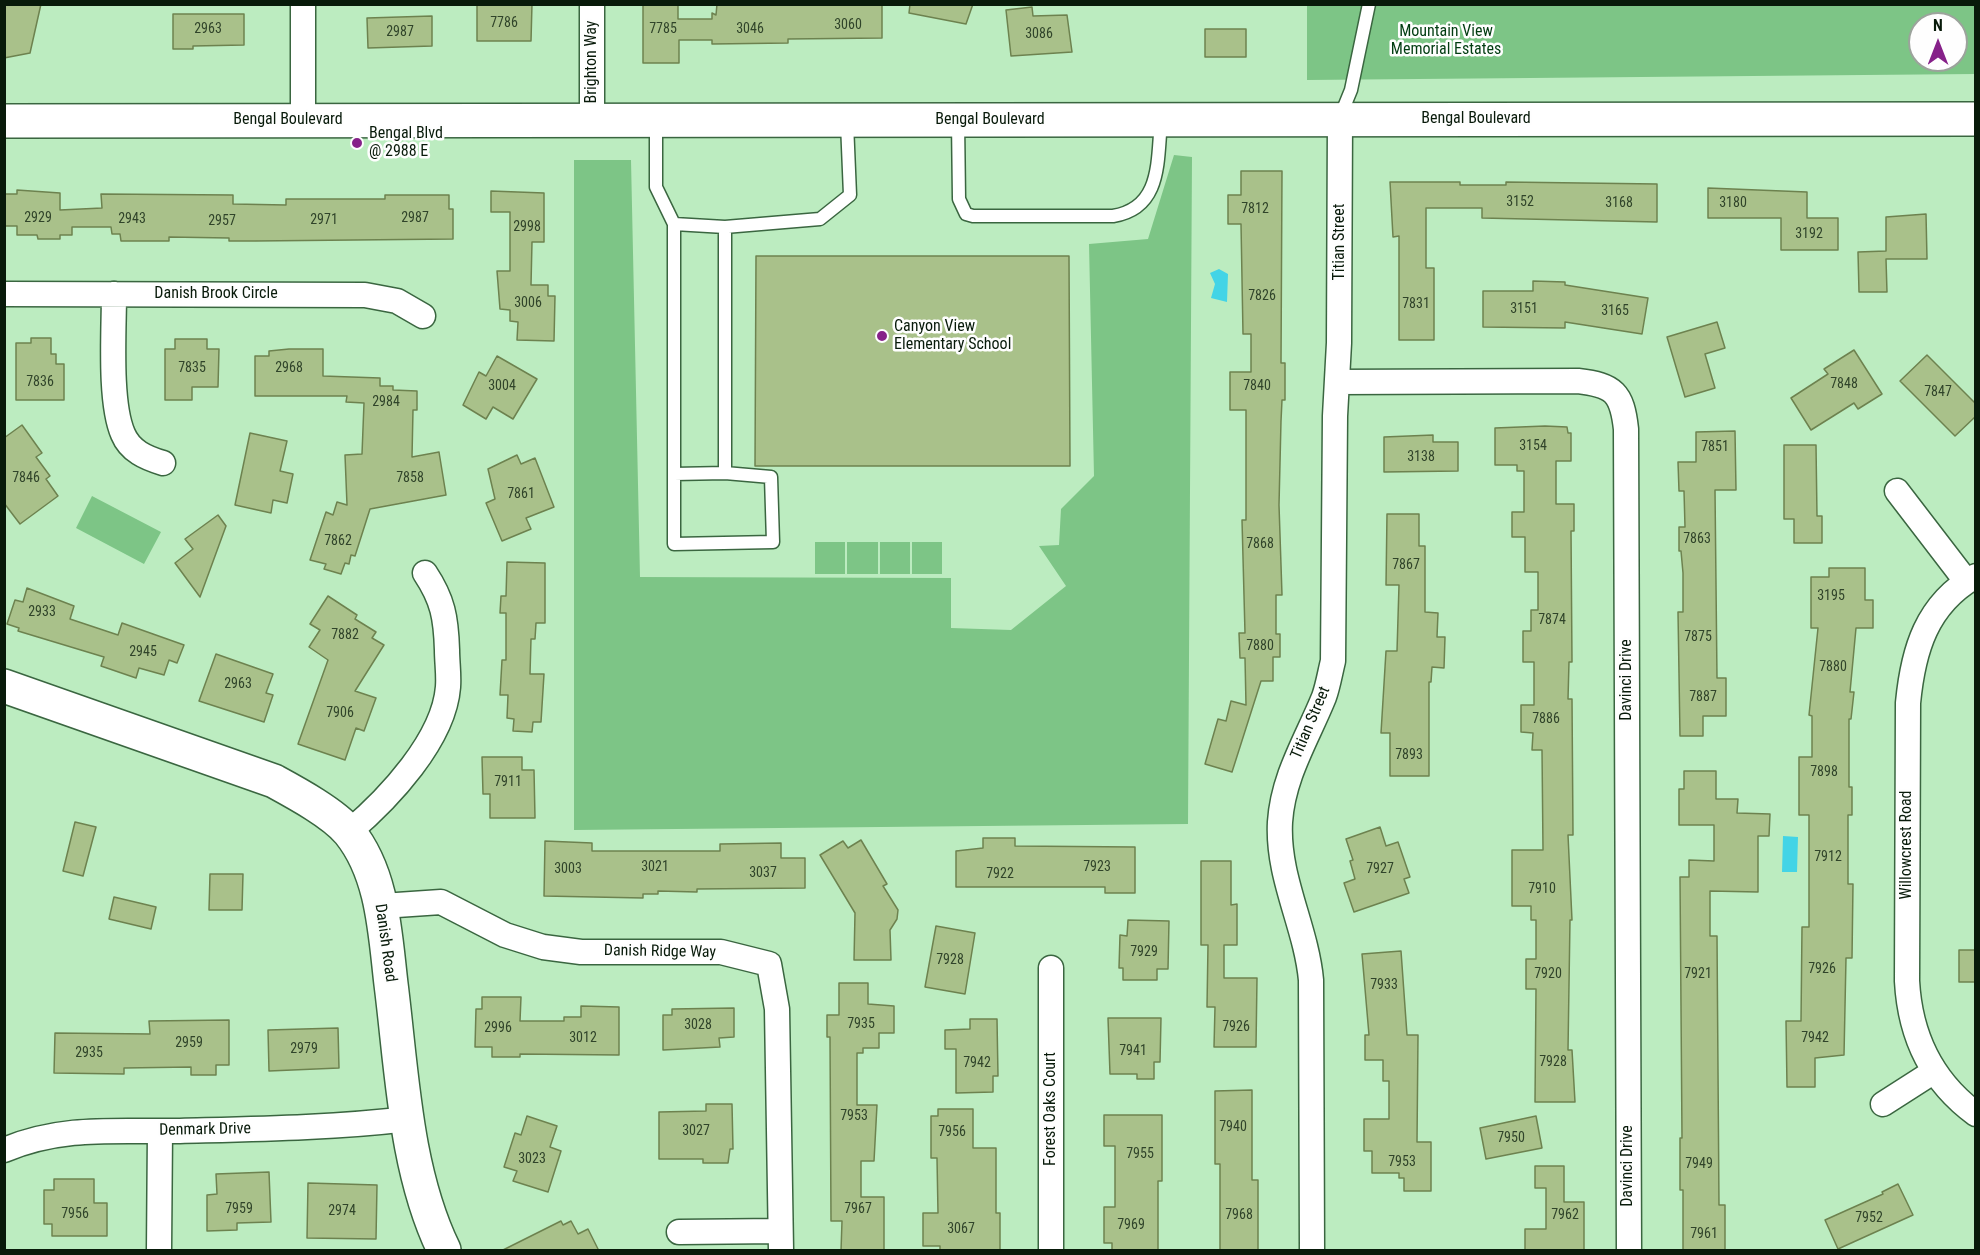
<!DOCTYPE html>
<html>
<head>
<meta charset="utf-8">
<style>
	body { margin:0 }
	#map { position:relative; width:1980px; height:1255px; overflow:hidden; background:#bcecc0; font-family:"Roboto Condensed",sans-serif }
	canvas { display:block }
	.frame { position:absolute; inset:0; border:6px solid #081a0a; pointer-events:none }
	.north { position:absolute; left:1908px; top:12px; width:60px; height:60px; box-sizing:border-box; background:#fefefe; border:2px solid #9ca39c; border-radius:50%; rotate:0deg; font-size:16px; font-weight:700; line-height:24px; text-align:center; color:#081a0a }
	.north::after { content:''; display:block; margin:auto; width:21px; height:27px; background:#862189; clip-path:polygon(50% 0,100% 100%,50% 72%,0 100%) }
</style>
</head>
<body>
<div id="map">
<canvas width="1980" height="1255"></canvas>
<div class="frame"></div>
<div class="north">N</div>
</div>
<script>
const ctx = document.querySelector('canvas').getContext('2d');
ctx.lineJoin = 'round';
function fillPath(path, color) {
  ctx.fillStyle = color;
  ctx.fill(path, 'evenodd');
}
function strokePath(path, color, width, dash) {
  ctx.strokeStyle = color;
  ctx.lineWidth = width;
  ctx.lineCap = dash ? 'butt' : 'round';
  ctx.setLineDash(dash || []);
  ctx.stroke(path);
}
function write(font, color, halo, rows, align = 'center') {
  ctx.font = font + ' "Roboto Condensed",sans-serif';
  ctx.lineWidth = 5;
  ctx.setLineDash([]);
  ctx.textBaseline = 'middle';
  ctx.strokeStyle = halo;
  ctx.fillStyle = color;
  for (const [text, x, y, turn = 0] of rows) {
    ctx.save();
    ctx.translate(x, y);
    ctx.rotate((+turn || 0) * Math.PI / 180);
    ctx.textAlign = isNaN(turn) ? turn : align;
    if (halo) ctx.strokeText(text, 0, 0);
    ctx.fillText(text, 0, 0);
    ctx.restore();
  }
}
fillPath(new Path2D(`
	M1307,5H1975V74L1307,80ZM1920,24H1956V60H1920Z
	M1174,155L1192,157L1188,824L574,830V160H631L640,577L951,578V628L1011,630L1066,586L1039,546L1059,545L1061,509L1094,476L1089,244L1148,239Z
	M92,496L161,532L144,564L76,528Z
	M815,542H845V574H815Z
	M847,542H878V574H847Z
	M880,542H910V574H880Z
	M912,542H942V574H912Z`), '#7dc586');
fillPath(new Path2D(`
	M1219,269L1228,274L1227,302L1211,298L1215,284L1210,273Z
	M1783,836L1798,837L1797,872H1782Z`), '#43d4e6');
const building = new Path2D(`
	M4,4H41L30,53L4,58Z
	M477,4H532L531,41H477Z
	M643,4H678V19H712V13L716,15L717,4H882V38L788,39V43L712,44V40H679V63H643Z
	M910,4H973L966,24L909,13Z
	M1032,7L1033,16L1067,15L1072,52L1011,56L1006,10Z
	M173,14H244V45L193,46V49H173Z
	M432,16V46L368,48L367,18Z
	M1205,29H1246V57H1205Z
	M1241,171H1282L1281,363H1285V400H1282L1281,421L1279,505L1282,595H1276V634H1280V657H1273V681H1261L1232,772L1205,764L1218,719L1226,721L1231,701L1246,705L1245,658H1240L1239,633H1245L1242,520H1246V410H1230V372H1251V334H1243L1241,224H1228V195H1241Z
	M1390,182H1460V185H1506V182L1657,184V222L1482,218V208H1426V268H1434V340H1399V236L1393,237Z
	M1708,188L1807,192V218H1838V250H1781V218H1708Z
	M17,190L60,193V210L102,208L101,194L233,195V204L286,205V199H385V195H449V209H453V239L255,241H229V238L169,237V241H121L120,234H112L111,227H72V235H60V239H38L37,235H17V226H4V194H17Z
	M491,191L544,193V242H532L531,285H548V296H555L554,341L517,340L518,322L510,321V310L500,309L497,271H510V212H491Z
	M1926,214L1927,259H1886L1887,292H1859L1858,252L1886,251V217Z
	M756,256H1069L1070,466H755Z
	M1533,281L1565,282V285L1648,298L1642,334L1565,322V328L1483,327V291H1533Z
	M1717,322L1725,348L1705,354L1715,388L1685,397L1667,337Z
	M31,338H51V354H56V364H64V400H16V343H31Z
	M175,339H207V349H219L218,387H192V400H165V349H175Z
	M289,349H323V376L380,378V386H393V390L417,391V410H413L412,457L439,452L446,495L370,509L355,556L351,555L349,564L345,563L341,574L324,569L326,564L310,560L326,512L333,515L337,502L347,505L345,455L362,454L364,403L346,402L347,396H255V356H269V351Z
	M1854,350L1882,394L1858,409L1854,403L1811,430L1791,398L1828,374L1824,369Z
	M1927,355L1976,404V416L1955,436L1900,381Z
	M497,356L537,379L513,419L493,407L486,419L463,405L479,372L486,376Z
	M22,425L42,453L36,457L50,476L46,479L58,496L20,524L4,503V438Z
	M1545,426L1567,427L1568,433H1571V461H1556V504H1574V531H1571L1572,662H1569L1568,699H1572L1573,835H1568L1572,920H1570L1568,1050H1572L1575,1102H1535L1536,989H1526V959H1536V920H1531V906H1512V850H1543L1542,750H1532L1533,733L1521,732V705H1534V662H1523V631H1531V610H1538V572H1525V537H1512V512H1524V471H1517V465H1495V428Z
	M1735,431L1736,490H1715L1717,678H1726V716H1703V736H1680L1678,612H1683V573L1681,551H1679V527H1685L1684,491H1679L1678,462H1696V432Z
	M250,433L287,441L280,471L293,474L287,503L273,500L271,513L235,505Z
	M1433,435V442H1458V471L1384,472V437Z
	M1784,445H1816L1817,516H1822V543H1794V519H1784Z
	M517,455L521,464L535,458L554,507L526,518L531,529L502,541L486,503L495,499L488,469Z
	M1387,514H1419V546H1425V612L1438,613L1437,637H1445L1444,668L1432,667L1431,682H1429V776H1390V733H1381L1386,651H1397L1399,585H1386Z
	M218,515L226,526L200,597L175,563L193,549L185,539Z
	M507,562L545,563V623H536L535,639H531L530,674H544L541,722H533L532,732L513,731L514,719L507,718L508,695H500L502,660H506V613H500L501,596H506Z
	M1829,568H1865V600H1873V628H1856L1850,692H1854L1851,719H1849V787H1852V815H1848V884H1853L1852,958H1846L1844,1055L1815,1058V1087H1787L1786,1021H1801L1802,927H1809V815H1799V757H1812V716L1809,715L1818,628H1811V577H1829Z
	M27,588L74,606L70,619L118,635L122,623L184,645L177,663L169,660L164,675L139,668L136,678L101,666L104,657L18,631L19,628L7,624L15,600L23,602Z
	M328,596L357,615L355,619L376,632L372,638L384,645L355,691L376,698L364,731L356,728L345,760L298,744L328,660L309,647L320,630L310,624Z
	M216,654L273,674L266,693L273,695L264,722L199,701Z
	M482,757H522V770H534L535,818H490V794H483Z
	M1684,771H1716V799H1738L1737,813L1770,814L1769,836H1758V892L1710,891V936H1717L1719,1205H1725V1251H1683V1190H1680V1138H1682L1680,877H1689V860L1714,861V825H1679V789H1684Z
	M75,822L96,827L83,876L63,871Z
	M1380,827L1386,846L1398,842L1410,877L1404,879L1409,893L1354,912L1344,883L1355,879L1350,861L1353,860L1346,839Z
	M983,838H1015V846L1135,847V893H1105V887H956V851L983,848Z
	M861,840L887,884L883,886L898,910L897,919L890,930L891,960H854L855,913L820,855L843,841L848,848Z
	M545,841L592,843V851H720V844L781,843V858H805V888L697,889V892L658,891V894H643V898L544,896Z
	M1201,861H1231V905L1237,904V945H1224V978H1257L1256,1047H1214L1215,1007H1207L1208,945H1201Z
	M210,874H243L242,910H209Z
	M114,897L156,907L151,929L109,919Z
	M1128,920L1169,921L1168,969H1157V980H1123V968H1119L1120,935L1127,936Z
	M936,926L975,933L965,994L925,987Z
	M1959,950H1976V982H1959Z
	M1401,951L1407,1035H1418L1417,1142H1431V1191H1404V1178H1399V1173H1372V1151H1364V1119H1389V1081H1383V1060H1365V1035H1369L1362,954Z
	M839,983H868V1004L894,1006V1033H879V1048H863V1053H857V1105H877L874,1161H861V1197H884V1251H841L842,1221H831L830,1037H827V1015H839Z
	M482,997H521L520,1021H564V1017H581V1006L619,1007V1055L520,1054V1057H492V1047H475L476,1009H482Z
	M734,1008V1037L719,1038L720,1047L663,1050V1015H672V1009Z
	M1108,1018H1161L1160,1062H1154V1079H1137V1074H1110Z
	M970,1019H997L998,1076H993V1092L956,1093V1049H945V1030L970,1029Z
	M229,1020V1065H216V1075H191V1067L124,1068V1074L54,1073L55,1033L150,1034L149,1021Z
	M338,1028L339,1068L269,1071L268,1030Z
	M1252,1090V1180H1258V1251H1220V1164H1215V1091Z
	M706,1104H732L733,1149H730L728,1163H703V1159H659V1112L706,1111Z
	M938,1109H973V1148H996V1213H1000V1251L940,1250V1246H923V1213H938L937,1158H931V1116H938Z
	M1104,1115H1162V1181H1158V1251H1112V1243H1104V1207H1115V1146H1104Z
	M527,1116L557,1126L550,1147L561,1151L548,1192L513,1181L517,1171L504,1167L515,1133L521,1135Z
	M1536,1116L1542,1148L1486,1159L1480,1128Z
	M1535,1166H1564V1202H1584V1251H1525V1229H1546V1188H1535Z
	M269,1172L271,1222L237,1223V1230L207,1231V1195L217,1194L216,1174Z
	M54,1179H94V1203H107V1236H52V1224H44V1190H54Z
	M308,1183L377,1185L376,1239L307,1238Z
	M1898,1184L1913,1215L1838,1249L1825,1220L1883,1194L1882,1192Z
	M561,1221L563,1225L571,1221L578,1234L588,1229L599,1251H501Z`);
fillPath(building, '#a9c18a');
strokePath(building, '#6d824f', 1.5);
const lane = new Path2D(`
	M1340,117L1351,90L1369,4
	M958,121L959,199L966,214L973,216H1113C1162,208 1157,161 1161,122
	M656,122V187L674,224V544L773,542L771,477L725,473V227
	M674,224L725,227L820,219L850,195L847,123
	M674,474L725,473`);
const street = new Path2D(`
	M303,4V120
	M592,4V119
	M4,294L365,295L397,301L423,316
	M114,294C114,330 109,402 123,434C130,451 146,458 163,463
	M1337,382L1578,381C1614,385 1622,393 1626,429L1629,1250
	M1897,491L1966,581
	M1976,576C1926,604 1913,651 1908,703L1907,981C1910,1036 1931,1081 1976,1114
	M349,832C388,799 444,740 448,687C449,675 447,662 447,650C446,618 443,600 425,573
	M382,906L441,902L505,935L543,947L581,952H721L769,964L777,1009L781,1250
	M1051,968V1250
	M1883,1104L1933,1072
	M4,1150C63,1125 118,1132 180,1131C256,1129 332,1128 408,1119
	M679,1232L779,1231
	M159,1250L160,1131
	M1312,1250L1311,980C1306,926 1277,878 1280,822C1283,776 1307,739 1324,697C1328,686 1330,673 1333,661L1335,416L1339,343L1340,119`);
const secondary = new Path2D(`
	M4,121L1976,119
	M4,686L274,781C296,793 333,813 349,832C383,874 385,933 391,984C402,1071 405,1170 444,1250`);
strokePath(lane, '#3a6640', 15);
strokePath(street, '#3a6640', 27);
strokePath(secondary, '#3a6640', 36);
strokePath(lane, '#fff', 12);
strokePath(street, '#fff', 24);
strokePath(secondary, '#fff', 33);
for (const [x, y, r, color] of [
	[357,143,6,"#862189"],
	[882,336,6,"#862189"]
]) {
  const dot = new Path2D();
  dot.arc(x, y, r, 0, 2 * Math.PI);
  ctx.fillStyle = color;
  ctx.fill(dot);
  strokePath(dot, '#fefefe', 2);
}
write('14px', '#30442a', null, [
	["7786",504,23],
	["3060",848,25],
	["2963",208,29],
	["7785",663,29],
	["3046",750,29],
	["2987",400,32],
	["3086",1039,34],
	["3152",1520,202],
	["3168",1619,203],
	["3180",1733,203],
	["7812",1255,209],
	["2929",38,218],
	["2987",415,218],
	["2943",132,219],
	["2971",324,220],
	["2957",222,221],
	["2998",527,227],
	["3192",1809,234],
	["7826",1262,296],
	["3006",528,303],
	["7831",1416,304],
	["3151",1524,309],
	["3165",1615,311],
	["7835",192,368],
	["2968",289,368],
	["7836",40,382],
	["7848",1844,384],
	["3004",502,386],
	["7840",1257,386],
	["7847",1938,392],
	["2984",386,402],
	["3154",1533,446],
	["7851",1715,447],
	["3138",1421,457],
	["7846",26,478],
	["7858",410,478],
	["7861",521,494],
	["7863",1697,539],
	["7862",338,541],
	["7868",1260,544],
	["7867",1406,565],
	["3195",1831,596],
	["2933",42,612],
	["7874",1552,620],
	["7882",345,635],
	["7875",1698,637],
	["7880",1260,646],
	["2945",143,652],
	["7880",1833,667],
	["2963",238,684],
	["7887",1703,697],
	["7906",340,713],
	["7886",1546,719],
	["7893",1409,755],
	["7898",1824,772],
	["7911",508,782],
	["7912",1828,857],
	["3021",655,867],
	["7923",1097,867],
	["3003",568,869],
	["7927",1380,869],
	["3037",763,873],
	["7922",1000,874],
	["7910",1542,889],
	["7929",1144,952],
	["7928",950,960],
	["7926",1822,969],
	["7920",1548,974],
	["7921",1698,974],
	["7933",1384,985],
	["7935",861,1024],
	["3028",698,1025],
	["7926",1236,1027],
	["2996",498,1028],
	["3012",583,1038],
	["7942",1815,1038],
	["2959",189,1043],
	["2979",304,1049],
	["7941",1133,1051],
	["2935",89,1053],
	["7928",1553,1062],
	["7942",977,1063],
	["7953",854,1116],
	["7940",1233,1127],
	["3027",696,1131],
	["7956",952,1132],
	["7950",1511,1138],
	["7955",1140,1154],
	["3023",532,1159],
	["7953",1402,1162],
	["7949",1699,1164],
	["7959",239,1209],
	["7967",858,1209],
	["2974",342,1211],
	["7956",75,1214],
	["7968",1239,1215],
	["7962",1565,1215],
	["7952",1869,1218],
	["7969",1131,1225],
	["3067",961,1229],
	["7961",1704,1234]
]);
write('16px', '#013c11', '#fefefe', [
	["Mountain View",1446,32],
	["Memorial Estates",1446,50]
]);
write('16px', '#081a0a', '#fefefe', [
	["Brighton Way",592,62,-90],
	["Bengal Boulevard",1476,119],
	["Bengal Boulevard",288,120],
	["Bengal Boulevard",990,120],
	["Titian Street",1340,242,-90],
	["Danish Brook Circle",216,294],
	["Davinci Drive",1627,680,-90],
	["Titian Street",1311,723,-67],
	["Willowcrest Road",1907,845,-90],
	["Danish Road",385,943,82],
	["Danish Ridge Way",660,952,1],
	["Forest Oaks Court",1051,1109,-90],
	["Denmark Drive",205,1130,-1],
	["Davinci Drive",1628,1166,-90]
]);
write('16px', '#081a0a', '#fefefe', [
	["Bengal Blvd",369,134],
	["@ 2988 E",369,152],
	["Canyon View",894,327],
	["Elementary School",894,345]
], 'left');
</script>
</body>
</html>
